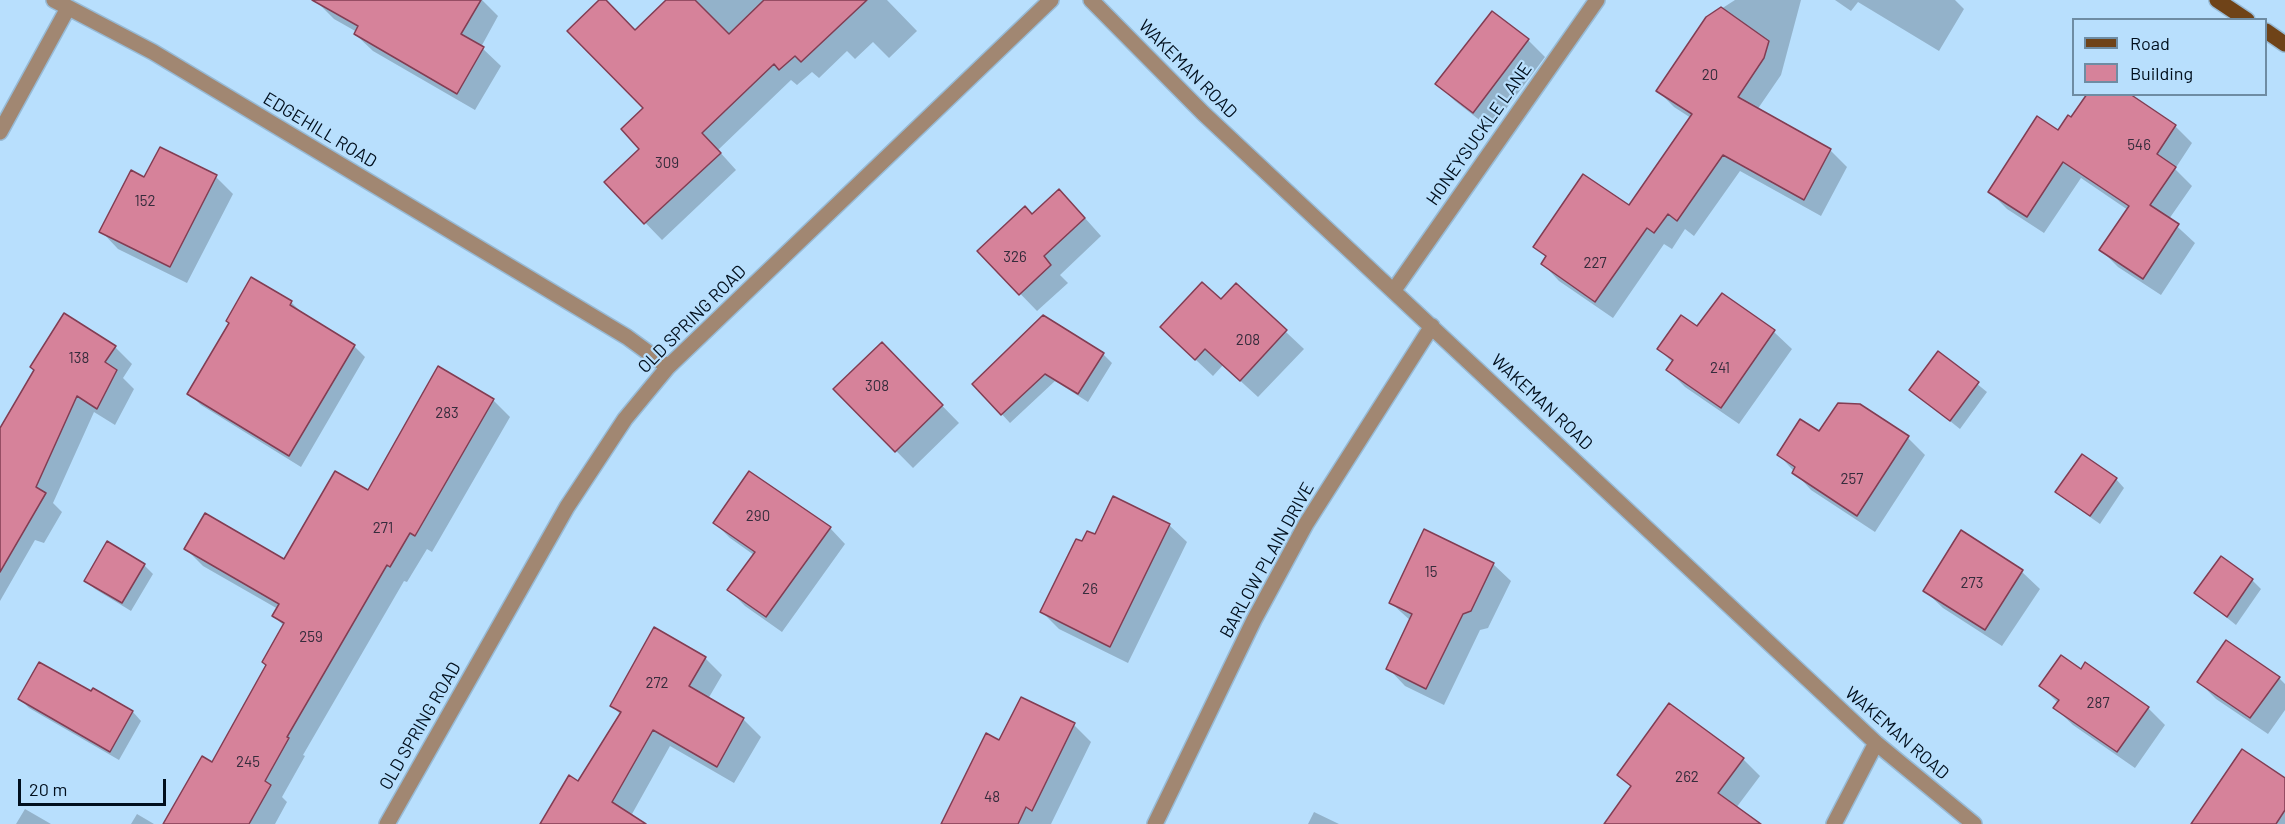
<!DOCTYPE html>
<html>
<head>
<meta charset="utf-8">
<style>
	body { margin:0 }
	#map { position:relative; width:2285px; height:824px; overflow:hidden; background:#b8dffd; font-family:Barlow,sans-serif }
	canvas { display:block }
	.legend { position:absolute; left:2072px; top:18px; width:195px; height:78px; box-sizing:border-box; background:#b8dffd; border:2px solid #6e8ca3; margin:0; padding:8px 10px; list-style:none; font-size:18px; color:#000f1d }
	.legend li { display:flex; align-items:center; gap:12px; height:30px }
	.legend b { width:30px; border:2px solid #6e8ca3 }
	.scale { position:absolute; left:18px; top:779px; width:148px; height:27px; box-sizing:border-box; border:3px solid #000f1d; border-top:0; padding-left:8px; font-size:18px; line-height:21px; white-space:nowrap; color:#000f1d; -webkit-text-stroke:4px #b8dffd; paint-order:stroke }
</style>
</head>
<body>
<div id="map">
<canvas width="2285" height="824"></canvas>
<ul class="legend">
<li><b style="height:8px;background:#6f4318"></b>Road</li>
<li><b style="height:16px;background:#d6829a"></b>Building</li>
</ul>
<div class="scale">20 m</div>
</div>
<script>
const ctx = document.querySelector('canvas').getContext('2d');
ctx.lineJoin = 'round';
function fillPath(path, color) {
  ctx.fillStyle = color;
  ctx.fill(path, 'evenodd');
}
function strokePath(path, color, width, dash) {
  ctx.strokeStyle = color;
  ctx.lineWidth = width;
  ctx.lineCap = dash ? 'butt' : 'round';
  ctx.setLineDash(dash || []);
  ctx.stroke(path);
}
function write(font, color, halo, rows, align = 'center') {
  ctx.font = font + ' Barlow,sans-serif';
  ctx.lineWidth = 4.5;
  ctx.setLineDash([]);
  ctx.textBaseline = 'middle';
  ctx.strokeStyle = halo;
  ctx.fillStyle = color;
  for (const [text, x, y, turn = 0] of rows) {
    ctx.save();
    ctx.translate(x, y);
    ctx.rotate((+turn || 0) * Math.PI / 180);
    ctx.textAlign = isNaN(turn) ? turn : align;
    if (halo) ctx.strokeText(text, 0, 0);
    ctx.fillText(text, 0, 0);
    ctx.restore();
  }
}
fillPath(new Path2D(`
	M318,0H482L498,16L481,47L501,66L475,110L373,51L355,34L357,32L334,19L317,2Z
	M601,0H604L636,32L668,0H887L917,31L889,58L873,42L855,59L847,51L819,78L812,72L797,85L791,80L718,150L736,170L662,240L606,182L642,149L645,108Z
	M1735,0H1801L1781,75L1757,110L1830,150L1847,167L1821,216L1740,171L1694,236L1685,229L1672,249L1664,244L1613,318L1559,281L1543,264L1547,258L1535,246L1629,207L1691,118L1674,107L1658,91L1707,18Z
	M1835,0H1955L1964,9L1939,51L1858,2L1851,11Z
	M1528,40L1545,57L1491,129L1455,101L1437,84Z
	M2175,126L2192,143L2175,169L2192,186L2169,219L2195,243L2161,295L2118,267L2101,250L2128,210L2081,178L2044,233L2007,209L1990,192L2058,132Z
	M216,177L233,194L187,283L118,249L101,231L144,179Z
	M1076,208L1101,236L1060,275L1068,283L1037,311L979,251L1032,216Z
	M252,280L291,302L303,314L354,346L365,357L301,467L201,405L189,394L231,323Z
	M1236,285L1304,349L1258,397L1223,365L1213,376L1179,344Z
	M1722,295L1774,332L1792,349L1739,424L1685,387L1668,370L1673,363L1659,349L1698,328Z
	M882,344L959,423L913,468L835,389Z
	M115,347L132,364L123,378L134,389L115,425L94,412L53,503L62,512L44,543L35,540L0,601V432Z
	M1939,353L1987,392L1960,429L1911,390Z
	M1103,354L1112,363L1088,402L1055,381L1010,423L974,384Z
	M493,400L510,417L432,552L427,549L407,582L404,581L303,755L305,756L282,797L287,802L275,824H165L212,764L267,666L284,626L274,616L278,609L203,566L186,549L285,561L368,492Z
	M1859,406L1908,438L1925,455L1875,532L1811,490L1779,455L1820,434Z
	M2116,479L2124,488L2100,524L2066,500L2057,492Z
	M715,523L830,528L845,544L782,632L745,606L729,590L754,555L730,538Z
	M1169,525L1187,542L1128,663L1059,629L1041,611L1083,543L1096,536Z
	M1961,532L2022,572L2040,589L2002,646L1943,608L1925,591Z
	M1493,564L1511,581L1488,628L1480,630L1444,705L1405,686L1388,668L1411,621L1391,603Z
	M144,565L153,574L131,611L95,589L86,581Z
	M2252,580L2261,589L2236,625L2196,593Z
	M705,658L722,675L708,699L743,719L761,737L734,783L670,746L632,814L642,824H542L579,783L621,715L612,706Z
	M2081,671L2148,708L2165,725L2135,768L2073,725L2055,708L2058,703L2041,686Z
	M2279,678L2285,684V710L2268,734L2216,699L2199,682Z
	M94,690L133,712L141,721L119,760L29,708L20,699L92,693Z
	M1074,725L1091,742L1051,824H958L1000,742Z
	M1743,759L1760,776L1736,808L1751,824H1606L1632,788L1619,775Z
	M2285,780V824H2192Z
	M25,809L51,824H16Z
	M1314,812L1339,824H1308Z
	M137,814L154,824H131Z`), '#0003');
const building = new Path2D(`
	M312,0H481L461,34L484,47L457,94L354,34L358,26Z
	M599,0H606L635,30L666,0H695L729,34L764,0H867L801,62L795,56L779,70L774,64L702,133L721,153L644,224L604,182L639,149L621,129L643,108L567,31Z
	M1721,7L1769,41L1764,58L1738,97L1831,149L1804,200L1723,155L1677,221L1668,214L1654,233L1647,228L1595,302L1541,264L1546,256L1533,247L1583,174L1629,205L1692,114L1656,91L1706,17Z
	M1492,11L1529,39L1473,113L1435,84Z
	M2087,94H2130L2176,125L2157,154L2176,167L2150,205L2179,224L2143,279L2099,250L2129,206L2063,162L2027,217L1988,192L2037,116L2058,130L2068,115L2071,117Z
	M160,147L217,175L170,267L99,232L131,170L144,177Z
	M1059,189L1085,218L1044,256L1051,265L1019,295L977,251L1025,206L1032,214Z
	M251,277L292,301L290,305L355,345L289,456L187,394L229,323L226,321Z
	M1202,282L1221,299L1236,283L1287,330L1240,381L1205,349L1195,360L1160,327Z
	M1722,293L1775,330L1721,408L1666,370L1673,360L1657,349L1681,315L1697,326Z
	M64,313L116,346L105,362L117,370L97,409L77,396L36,487L46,493L0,572V428L34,370L30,367Z
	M1043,315L1104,353L1078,394L1045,374L1001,415L972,384Z
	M882,342L943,405L895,452L833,389Z
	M1938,351L1979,382L1950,421L1909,390Z
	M438,366L494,399L415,536L410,533L390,567L387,565L287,737L289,738L265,781L271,785L249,824H163L202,756L212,762L266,665L262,662L284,623L272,616L279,604L184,549L205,513L284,559L335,471L368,490Z
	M1838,403L1860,404L1909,436L1857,516L1792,473L1795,467L1777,455L1800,419L1819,431Z
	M2082,454L2117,478L2090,516L2055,492Z
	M749,471L831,527L766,617L727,590L755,552L713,523Z
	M1113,496L1170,524L1110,647L1040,612L1076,539L1082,541L1087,531L1095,534Z
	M1424,529L1494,563L1471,611L1463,614L1426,689L1386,669L1412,614L1389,603Z
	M1961,530L2023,570L1985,630L1923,591Z
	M107,541L145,564L122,603L84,581Z
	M2221,556L2253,579L2227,617L2194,593Z
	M654,627L706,657L689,686L744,718L717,767L653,730L612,802L646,824H540L569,775L578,781L621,712L610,706Z
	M2226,640L2280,677L2250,718L2197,682Z
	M2061,655L2081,669L2085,662L2149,707L2117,752L2053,708L2059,700L2039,686Z
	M39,662L91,691L93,688L133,711L110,752L18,699Z
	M1021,697L1075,723L1032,811L1026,807L1018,824H941L986,733L999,740Z
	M1669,703L1744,758L1718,793L1761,824H1604L1631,786L1617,775Z
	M2242,749L2285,778V810L2276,824H2191Z`);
fillPath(building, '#d6829a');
strokePath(building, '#823d53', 1.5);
const minor = new Path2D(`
	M54,0L153,52L627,337L668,367
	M1091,0L1203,113L1876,743L1974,824
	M0,132L68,8
	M1394,290L1597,0
	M387,824L567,507L625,419L668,367L1051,0
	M1155,824L1254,620L1306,524L1432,326
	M1834,824L1876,743`);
const major = new Path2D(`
	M2217,0L2247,20
	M2266,31L2285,44`);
strokePath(minor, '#97bad5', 18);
strokePath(major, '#97bad5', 18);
strokePath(minor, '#a18772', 15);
strokePath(major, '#6f4318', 15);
write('15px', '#362c3c', null, [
	["20",1710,75],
	["546",2139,145],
	["309",667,163],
	["152",145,201],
	["326",1015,257],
	["227",1595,263],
	["208",1248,340],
	["138",79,358],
	["241",1720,368],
	["308",877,386],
	["283",447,413],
	["257",1852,479],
	["290",758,516],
	["271",383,528],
	["15",1431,572],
	["273",1972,583],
	["26",1090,589],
	["259",311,637],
	["272",657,683],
	["287",2098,703],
	["245",248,762],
	["262",1687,777],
	["48",992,797]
]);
write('18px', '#000f1d', '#b8dffd', [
	["WAKEMAN ROAD",1188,69,45],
	["EDGEHILL ROAD",320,130,31],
	["HONEYSUCKLE LANE",1479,134,-55],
	["OLD SPRING ROAD",692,319,-45],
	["WAKEMAN ROAD",1542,402,43],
	["BARLOW PLAIN DRIVE",1267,560,-61],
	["OLD SPRING ROAD",420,726,-60],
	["WAKEMAN ROAD",1897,733,41]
]);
</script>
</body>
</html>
